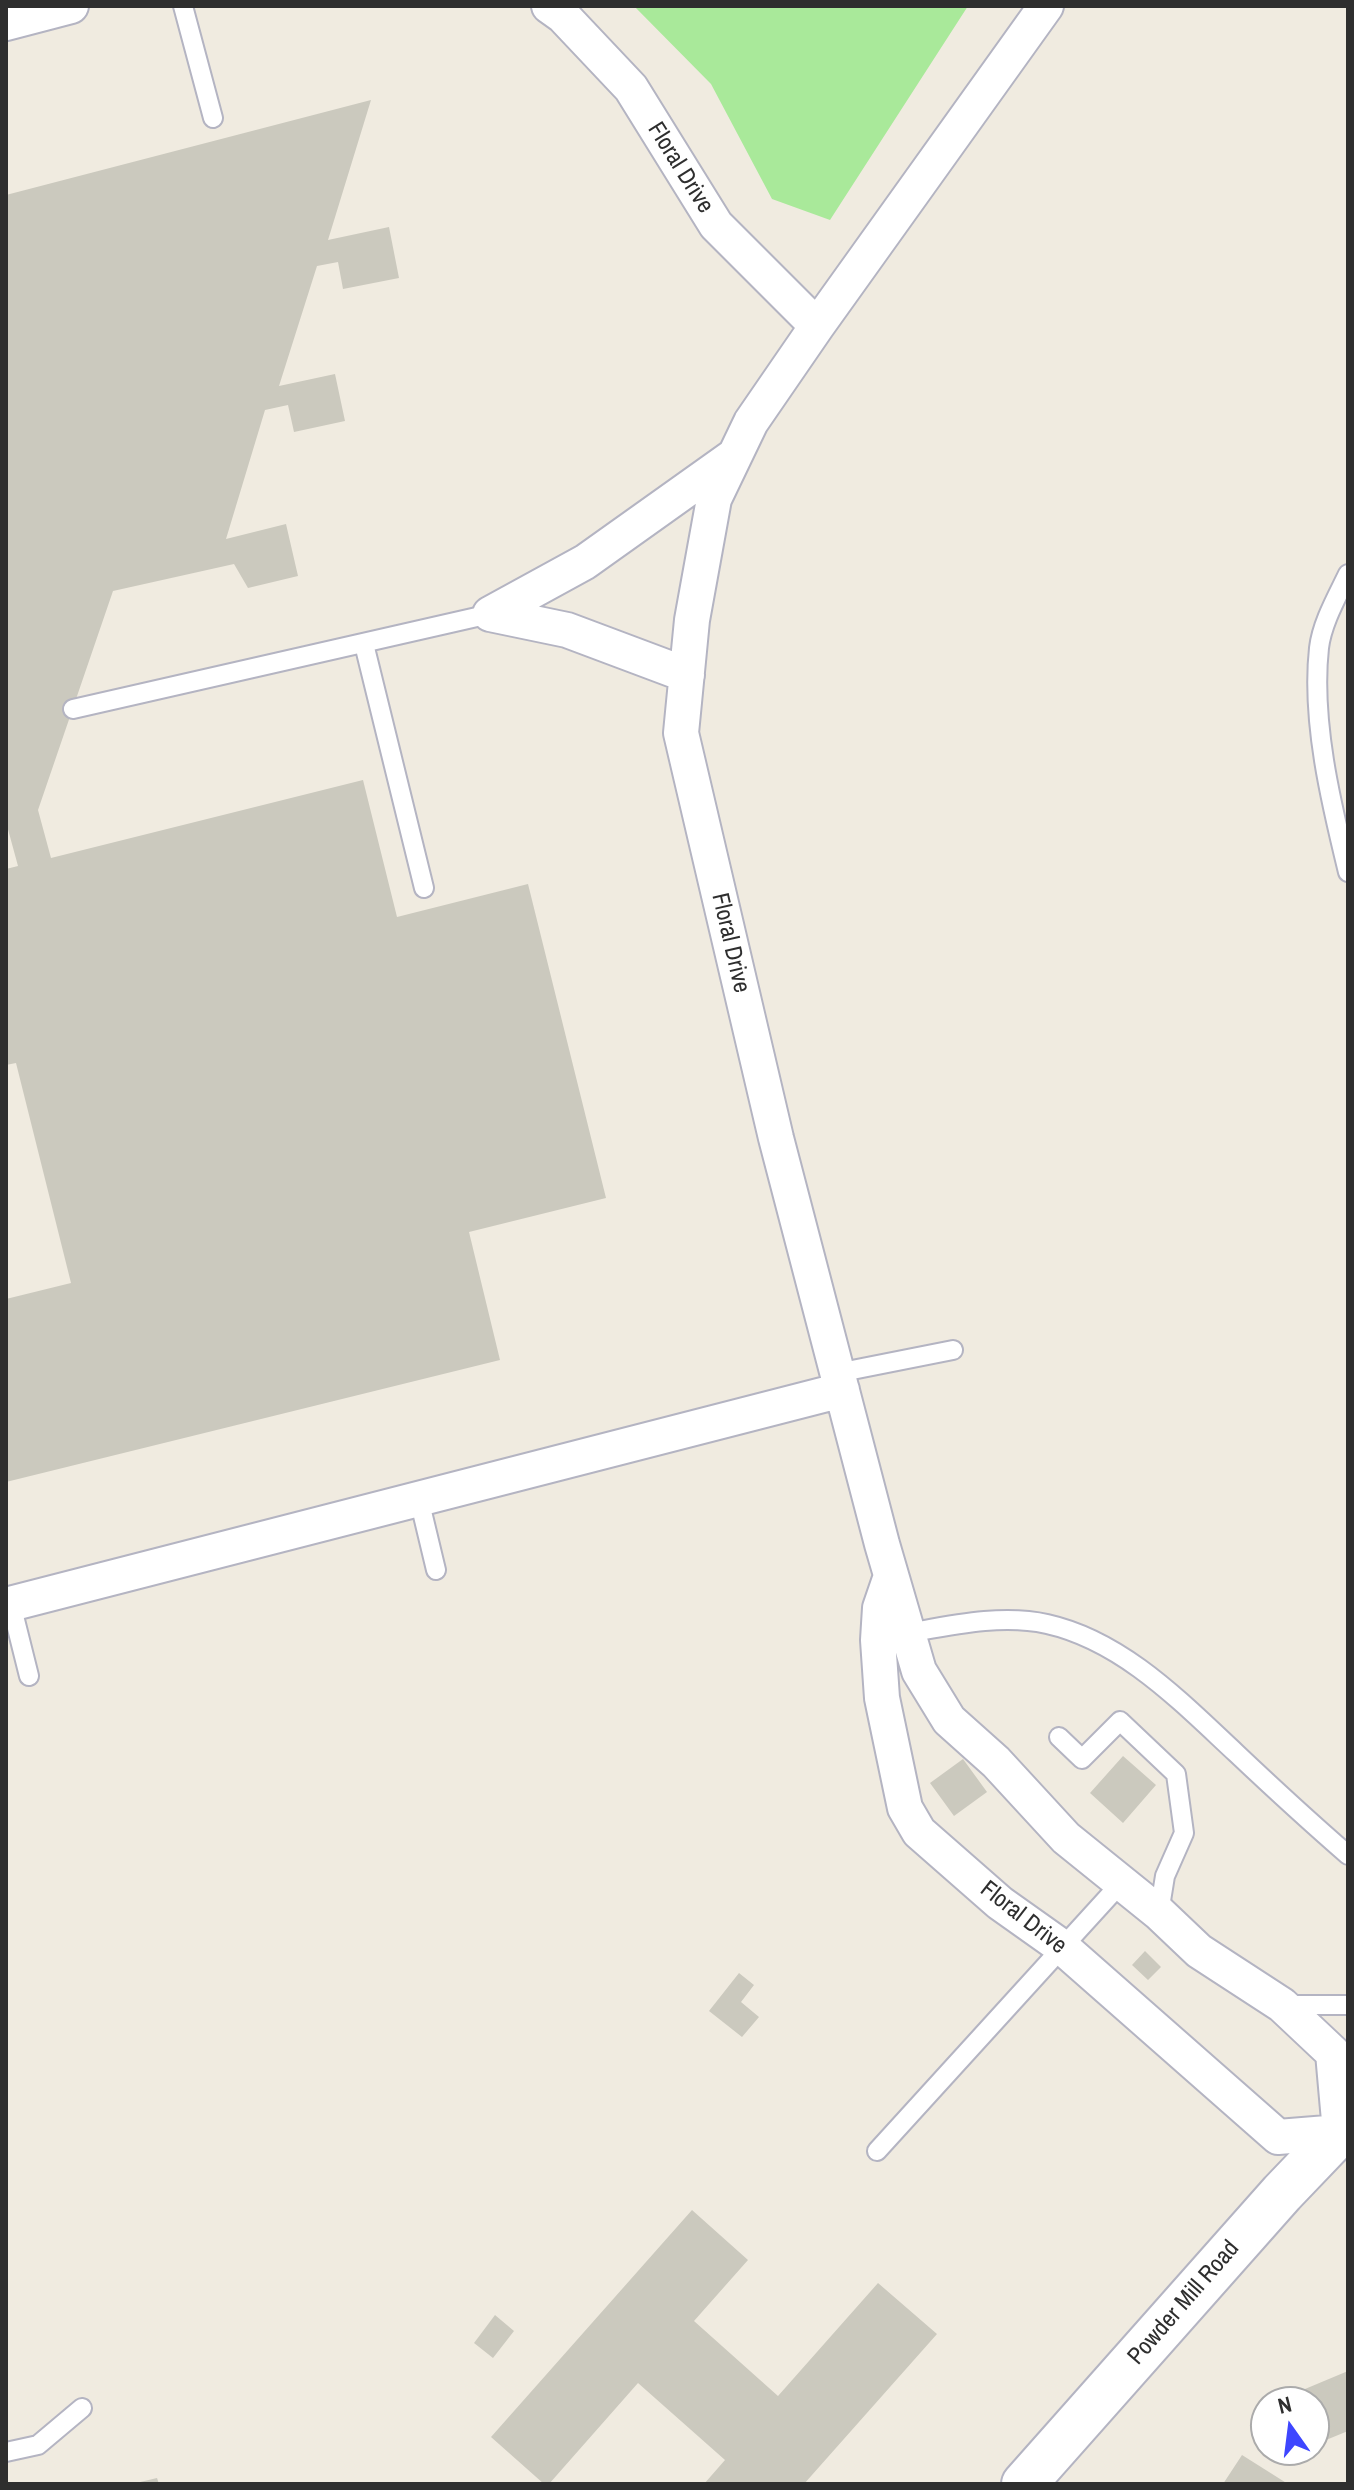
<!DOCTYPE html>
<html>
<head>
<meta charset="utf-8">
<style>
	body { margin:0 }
	#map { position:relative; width:1354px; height:2490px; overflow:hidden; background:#f0ebe0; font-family:"Archivo Narrow",sans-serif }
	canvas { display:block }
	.frame { position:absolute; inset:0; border:8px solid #2e2e2e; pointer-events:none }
	.north { position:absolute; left:1250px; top:2386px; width:80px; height:80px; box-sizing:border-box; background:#fff; border:2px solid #ababab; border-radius:50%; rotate:346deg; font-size:22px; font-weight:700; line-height:32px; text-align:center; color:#2e2e2e }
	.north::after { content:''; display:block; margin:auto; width:28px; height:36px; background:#3e46ff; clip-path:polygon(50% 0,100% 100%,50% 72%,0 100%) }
</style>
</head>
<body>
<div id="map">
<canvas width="1354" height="2490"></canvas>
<div class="frame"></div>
<div class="north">N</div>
</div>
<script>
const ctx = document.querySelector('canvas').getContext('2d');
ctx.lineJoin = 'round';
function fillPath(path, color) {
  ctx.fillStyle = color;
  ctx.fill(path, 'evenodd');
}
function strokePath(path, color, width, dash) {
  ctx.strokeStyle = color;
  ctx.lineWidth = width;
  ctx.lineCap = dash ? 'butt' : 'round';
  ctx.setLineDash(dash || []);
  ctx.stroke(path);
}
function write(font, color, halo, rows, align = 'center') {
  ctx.font = font + ' "Archivo Narrow",sans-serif';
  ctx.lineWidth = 6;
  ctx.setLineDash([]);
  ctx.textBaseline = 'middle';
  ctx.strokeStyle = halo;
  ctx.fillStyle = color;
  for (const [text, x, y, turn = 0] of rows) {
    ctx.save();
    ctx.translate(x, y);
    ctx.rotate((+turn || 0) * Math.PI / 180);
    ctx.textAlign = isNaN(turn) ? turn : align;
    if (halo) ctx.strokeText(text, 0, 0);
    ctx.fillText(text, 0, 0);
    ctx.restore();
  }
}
fillPath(new Path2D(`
	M634,6H968L830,220L772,199L711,84Z`), '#a9e99a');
fillPath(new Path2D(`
	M371,100L328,240L389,227L399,278L343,289L338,262L317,266L279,386L335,374L345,421L294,432L288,405L265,410L226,539L286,524L298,576L248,588L234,564L113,591L38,810L51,858L363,780L397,917L528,884L606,1198L469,1232L500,1360L6,1482V1299L71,1283L16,1063L6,1065V869L18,866L6,822V195Z
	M1123,1756L1156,1785L1123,1823L1090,1793Z
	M963,1759L987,1792L954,1816L930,1783Z
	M1145,1951L1161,1967L1148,1980L1132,1965Z
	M739,1973L754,1985L741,2002L759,2017L742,2037L709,2011Z
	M692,2210L748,2260L694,2321L778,2396L878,2283L937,2334L804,2484H704L725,2460L638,2383L549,2484H544L491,2437Z
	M495,2315L514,2331L493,2358L474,2343Z
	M1348,2371V2431L1326,2440L1314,2411V2402H1310L1305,2389Z
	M1242,2455L1288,2484H1223Z
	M157,2478L159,2484H136V2483Z`), '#cbc9be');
const lane = new Path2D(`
	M183,6L213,118
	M1348,574C1337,597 1322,623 1319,648C1311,720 1331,803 1348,872
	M364,644L424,888
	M73,709L490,614
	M837,1373L953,1350
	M419,1499L436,1570
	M11,1604L29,1676
	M908,1633C953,1625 1002,1614 1047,1624C1123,1641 1181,1702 1236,1753C1273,1788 1310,1822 1348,1855
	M1059,1737L1082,1759L1120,1721L1176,1774L1184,1833L1165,1876L1159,1913
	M1283,2005H1348
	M877,2151L1121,1883
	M6,2452L38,2445L82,2408`);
const street = new Path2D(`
	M549,6L563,16L631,88L716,225L817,326
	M1046,6L817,326L751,422L714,499L692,620L681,733L776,1138L882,1544L919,1671L949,1720L996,1762L1066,1838L1159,1913L1199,1951L1282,2005L1333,2053L1340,2132L1348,2140
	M6,23L71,6
	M490,614L585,562L731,458
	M490,614L567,630L687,675
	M891,1576L880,1608L878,1640L882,1698L905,1808L919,1832L1000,1903L1062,1947L1278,2137L1340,2132
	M6,1605L842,1390`);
const secondary = new Path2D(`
	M1024,2484L1282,2193L1348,2124`);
strokePath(lane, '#b4b4c2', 22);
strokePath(street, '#b4b4c2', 38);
strokePath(secondary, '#b4b4c2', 48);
strokePath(lane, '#fff', 18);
strokePath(street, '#fff', 34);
strokePath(secondary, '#fff', 44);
write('24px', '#2e2e2e', '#fff', [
	["Floral Drive",680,168,58],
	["Floral Drive",730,943,77],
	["Floral Drive",1023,1918,38],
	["Powder Mill Road",1184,2303,-49]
]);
</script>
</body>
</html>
